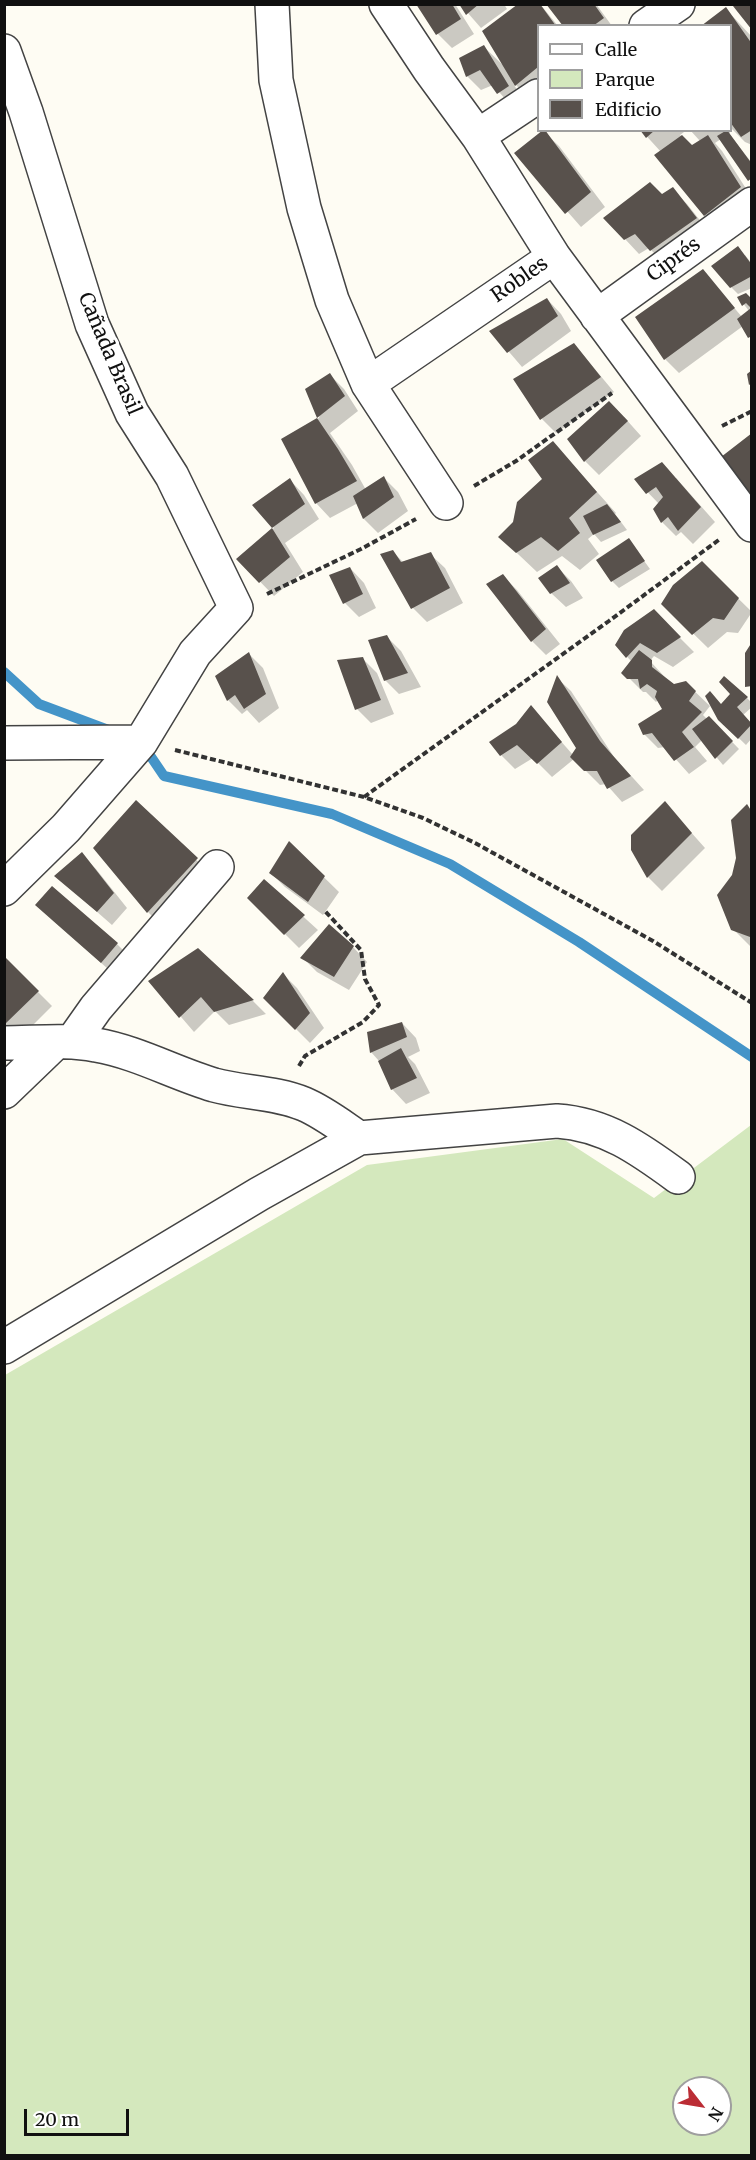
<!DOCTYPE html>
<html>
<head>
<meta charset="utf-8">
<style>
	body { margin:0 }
	#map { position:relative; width:756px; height:2160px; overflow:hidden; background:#fefcf3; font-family:Merriweather,serif }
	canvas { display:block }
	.frame { position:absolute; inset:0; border:6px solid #101010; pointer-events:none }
	.legend { position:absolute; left:537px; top:24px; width:195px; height:108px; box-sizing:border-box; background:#fff; border:2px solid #9f9f9f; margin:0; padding:8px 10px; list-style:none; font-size:18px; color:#101010 }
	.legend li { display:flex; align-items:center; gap:12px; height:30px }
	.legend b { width:30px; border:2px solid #9f9f9f }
	.north { position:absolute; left:672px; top:2076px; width:60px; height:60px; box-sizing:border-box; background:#fff; border:2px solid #9f9f9f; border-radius:50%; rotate:121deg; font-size:16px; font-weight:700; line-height:24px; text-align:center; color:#101010 }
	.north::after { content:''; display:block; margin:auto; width:21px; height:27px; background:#bb2d35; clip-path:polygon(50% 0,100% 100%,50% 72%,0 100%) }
	.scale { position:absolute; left:24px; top:2109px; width:105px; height:27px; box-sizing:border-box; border:3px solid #101010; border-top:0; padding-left:8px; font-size:18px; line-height:21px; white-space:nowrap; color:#101010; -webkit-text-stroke:4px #fff; paint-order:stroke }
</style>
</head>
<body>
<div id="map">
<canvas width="756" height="2160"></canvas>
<div class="frame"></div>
<ul class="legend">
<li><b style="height:8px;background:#fff"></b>Calle</li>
<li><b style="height:16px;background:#d4e8bd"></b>Parque</li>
<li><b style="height:16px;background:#58514c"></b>Edificio</li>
</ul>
<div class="north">N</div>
<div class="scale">20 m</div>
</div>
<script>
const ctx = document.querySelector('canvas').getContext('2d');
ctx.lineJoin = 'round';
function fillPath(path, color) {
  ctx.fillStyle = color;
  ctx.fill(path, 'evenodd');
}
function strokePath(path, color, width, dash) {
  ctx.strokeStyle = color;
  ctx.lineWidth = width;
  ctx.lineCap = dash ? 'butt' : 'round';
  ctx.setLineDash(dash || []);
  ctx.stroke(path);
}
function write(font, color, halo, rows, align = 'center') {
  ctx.font = font + ' Merriweather,serif';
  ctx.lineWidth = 6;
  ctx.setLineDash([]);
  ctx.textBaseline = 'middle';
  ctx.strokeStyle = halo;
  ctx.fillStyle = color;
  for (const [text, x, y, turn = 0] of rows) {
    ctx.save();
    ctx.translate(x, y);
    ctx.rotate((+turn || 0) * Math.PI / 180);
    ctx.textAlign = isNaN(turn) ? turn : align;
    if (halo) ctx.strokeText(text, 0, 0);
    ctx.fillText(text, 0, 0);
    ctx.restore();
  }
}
fillPath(new Path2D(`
	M751,1125V2155H5V1375L367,1165L563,1139L654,1198ZM684,2088H720V2124H684Z`), '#d4e8bd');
fillPath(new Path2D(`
	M417,4H455L474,34L452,48L438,34Z
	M460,4H504L507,9L481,28Z
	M520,4H540L558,26H538V92L530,99L512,81L523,101L513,108L493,85L481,90L467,76L484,47L504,66Z
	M548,4H596L612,26H565Z
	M726,9L752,37V145L745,142L730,127V26Z
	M641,130H683L684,132L680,135L692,147L700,141L690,130H729L730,133L729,134L752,163V182L721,139L715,143L722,151L752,198L719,229L705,215L656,155L661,152Z
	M544,132L559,146L605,207L581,227L516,153Z
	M672,189L687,204L710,233L666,265L649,248L639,254L625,239L662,196Z
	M745,255L752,264V288L738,294L731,287Z
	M703,271L742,317L749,311L739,298L752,300V340L743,326L679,373L665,359Z
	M547,299L561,314L571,331L522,367L492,332Z
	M574,344L614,392L556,433L542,419Z
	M330,375L344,389L358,411L330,433L352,465L366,490L384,478L398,492L408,511L378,533L364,519L358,503L330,518L316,503L283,439L319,418Z
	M624,417L641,436L599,475L585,461Z
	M553,443L616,513L615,514L627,530L601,542L594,534L588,539L599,554L580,570L562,556L537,572L500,537L514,523L544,479Z
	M676,478L715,522L693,544L681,532L676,536L662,522L655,509L659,504L636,480Z
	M290,480L304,495L319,519L285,543L303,572L274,596L238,559L274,528L254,506Z
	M629,540L650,569L619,588L612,581Z
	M393,552L403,562L430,554L445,568L463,603L427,622L413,608Z
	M702,563L752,612L738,633L727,632L708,648L663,604Z
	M557,567L571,581L583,598L566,607L551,593Z
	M350,568L364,583L376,608L359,617L345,603Z
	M503,576L517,590L560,644L546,655L532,641Z
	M653,611L694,652L673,667L654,656L650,661L673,686L685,682L710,706L703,715L707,719L709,718L739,749L723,765L702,740L695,747L707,761L689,774L665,747L658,748L644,734L664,709L658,700L656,702L646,692H643L623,672L632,662L616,645Z
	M386,636L401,651L421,687L399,694L385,680Z
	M249,654L263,668L279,708L259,723L247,710L242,714L228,700Z
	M362,658L377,673L394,714L371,723L357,709Z
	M557,678L571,691L614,757L644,790L622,802L606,784L600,785L574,759L552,777L533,758L515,769L501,755L517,725L531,707L573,755L577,748Z
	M732,694L747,698L752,703V707L743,715L752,724V738L746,745L719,719L721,705Z
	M136,802L211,874L162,926L148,912Z
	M665,803L705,848L662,891L648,877Z
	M752,811V948L733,929V875Z
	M290,844L339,892L323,915L285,887L271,873Z
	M82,855L96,869L127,908L112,925L56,876Z
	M264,881L318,930L299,948L249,898Z
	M51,919L117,944L131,958L116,976Z
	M353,947L367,962L349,990L317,972L302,957Z
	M198,950L253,1001L266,1014L229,1025L215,1011L194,1032L151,982Z
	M4,958L52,1006L9,1049L4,1044Z
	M283,974L297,988L324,1028L310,1043L265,998Z
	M402,1023L416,1038L420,1051L408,1057L415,1064L430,1093L406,1104L392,1089L379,1061L371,1052L368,1033Z`), '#0003');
strokePath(new Path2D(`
	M4,672L39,704L111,731
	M143,745L164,776L332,814L450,864L579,942L752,1057`), '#4494c8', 10);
fillPath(new Path2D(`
	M416,4H452L461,19L436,35Z
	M459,4H479L466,15Z
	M518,4H540L556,26H538V67L515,86L482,31Z
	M546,4H594L604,18L593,26H563Z
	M735,4H752V30L733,6Z
	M726,7L752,44V130L741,137L730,122V26H701Z
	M484,45L509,86L497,94L480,70L466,77L459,58Z
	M543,130H545L591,192L565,214L514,153Z
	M640,130H655L646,138Z
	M727,130L752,164V178L748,181L717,136Z
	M682,135L692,145L708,135L741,187L704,216L654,155Z
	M650,182L662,194L673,187L697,218L650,251L635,234L624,240L603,218Z
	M738,246L752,265V276L730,288L711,266Z
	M703,269L735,308L664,360L635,317Z
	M746,293L752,299V336L748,338L737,319L751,308L746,303L742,306L737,297Z
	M547,298L558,316L507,353L489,331Z
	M574,343L601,377L540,420L513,379Z
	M752,370V383L749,385L747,374Z
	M330,373L345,396L317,418L305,389Z
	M609,401L628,421L584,462L567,439Z
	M317,418L338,449L357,481L315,504L281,439Z
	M752,433V499L721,457Z
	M553,441L597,492L569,518L580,533L558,551L541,537L516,553L498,537L513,522L517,502L542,479L528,460Z
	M662,462L701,507L678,531L668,517L661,523L653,509L663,497L656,487L646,494L634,479Z
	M384,476L394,497L363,519L353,496Z
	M290,478L305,504L272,528L252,505Z
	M607,504L621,522L593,535L583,516Z
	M272,528L290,557L259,583L236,559Z
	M629,538L645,561L611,582L596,560Z
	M393,550L401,562L431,552L450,588L411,609L380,554Z
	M702,561L739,598L724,620L713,618L692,635L661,604L673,585Z
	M557,565L570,583L550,594L538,578Z
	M350,567L363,594L343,604L329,575Z
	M503,574L546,629L531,642L486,584Z
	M654,609L681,637L657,653L640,643L626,658L615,645L624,630Z
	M387,635L408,673L384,681L368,640Z
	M752,642V686L745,687V653Z
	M639,650L652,660V667L674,684L686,681L696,691L689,701L702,712L682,732L694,747L674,761L652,733L643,735L638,724L662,709L655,697L657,691L647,684L640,689L638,679H627L621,673Z
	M249,652L266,694L244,709L235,695L227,701L215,676Z
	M363,657L381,700L355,710L337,660Z
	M557,675L600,741L631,776L607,789L597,771H584L570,757L576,748L547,702Z
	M724,676L748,697L737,707L752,724L738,739L718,720L705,696L710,691L721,704L730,694L719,682Z
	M531,705L562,742L537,764L517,745L500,756L489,742L516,724Z
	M709,716L733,741L715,759L692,729Z
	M136,800L198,858L147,913L93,848Z
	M665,801L692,833L647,878L631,850V835Z
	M747,804L752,812L750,937L731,930L717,895L732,875L736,858L731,820Z
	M289,841L325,876L308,902L269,873Z
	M82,852L114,893L97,912L54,876Z
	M264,879L305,915L284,935L247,898Z
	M52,886L118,943L101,963L35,905Z
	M329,924L354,946L334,977L300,958Z
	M198,948L254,1000L214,1012L201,997L179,1018L148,981Z
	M4,956L39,991L4,1025Z
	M283,972L310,1013L295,1030L263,998Z
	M402,1022L407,1037L370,1053L367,1032Z
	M401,1048L417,1078L391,1090L378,1061Z`), '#58514c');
const minor = new Path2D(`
	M272,4L276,80L304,208L332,300L368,384L446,503
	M386,4L429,69L478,136L554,257L752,525
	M646,26L678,4
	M4,51L26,112L92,324L132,413L172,476L236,608L195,653L141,742L66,828L4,889
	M478,136L538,96
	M597,316L752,204
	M368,384L554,257
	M4,743L141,742
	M72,1042L96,1008L217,867
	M4,1043C35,1043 66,1039 96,1045C137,1052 174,1073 214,1085C243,1093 275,1092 304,1104C323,1112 341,1126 359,1138
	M4,1092L56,1042
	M4,1347L259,1194L359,1138L557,1121C605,1124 640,1149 678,1177`);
strokePath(minor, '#434343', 36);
strokePath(new Path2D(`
	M722,426L752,411
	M474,486L516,461L612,393
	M267,594L361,549L416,519
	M175,750L364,797L423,818L475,843L653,941L752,1003
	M364,797L609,621L720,539
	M299,1066L305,1056L363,1022L379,1005L365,979L361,950L324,910`), '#323232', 4, [6, 3]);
strokePath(minor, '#fff', 33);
write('20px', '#101010', '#fff', [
	["Ciprés",674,260,-36],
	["Robles",520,280,-35],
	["Cañada Brasil",109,354,67]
]);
</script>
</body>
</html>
